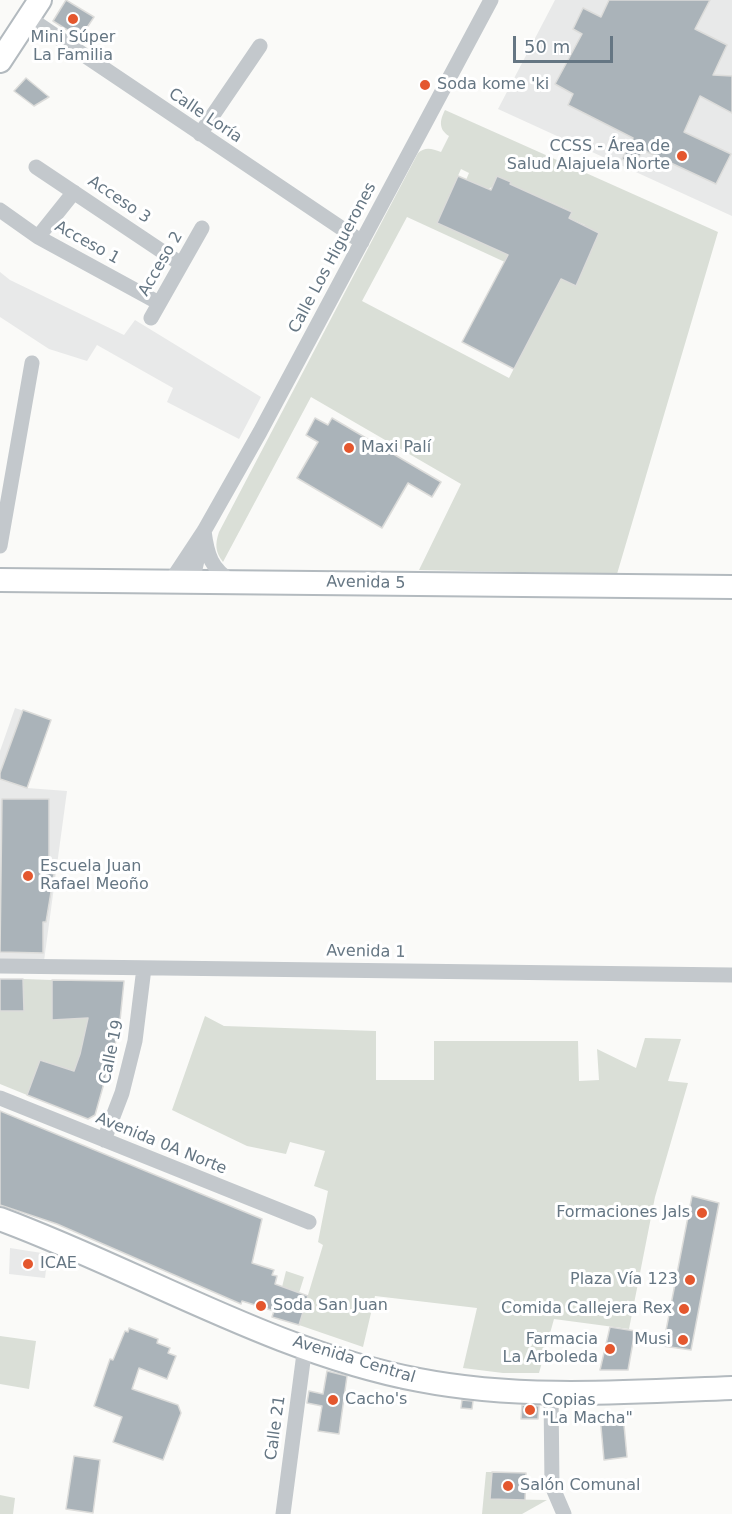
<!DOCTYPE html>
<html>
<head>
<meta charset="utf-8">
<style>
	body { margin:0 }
	#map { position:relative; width:732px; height:1514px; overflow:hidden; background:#fafaf8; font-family:"DejaVu Sans",sans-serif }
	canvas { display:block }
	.scale { position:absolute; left:513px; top:36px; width:100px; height:27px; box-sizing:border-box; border:3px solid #657683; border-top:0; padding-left:8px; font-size:18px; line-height:21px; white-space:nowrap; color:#657683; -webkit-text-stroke:4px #fff; paint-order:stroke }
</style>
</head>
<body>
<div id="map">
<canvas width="732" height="1514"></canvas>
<div class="scale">50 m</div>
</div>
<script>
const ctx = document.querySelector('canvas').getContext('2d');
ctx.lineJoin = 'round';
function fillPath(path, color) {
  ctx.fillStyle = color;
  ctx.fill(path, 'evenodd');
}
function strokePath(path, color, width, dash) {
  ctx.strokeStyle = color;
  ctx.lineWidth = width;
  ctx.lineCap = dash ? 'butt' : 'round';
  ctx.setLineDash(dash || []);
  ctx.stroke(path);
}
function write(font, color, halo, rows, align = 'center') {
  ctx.font = font + ' "DejaVu Sans",sans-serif';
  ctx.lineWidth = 6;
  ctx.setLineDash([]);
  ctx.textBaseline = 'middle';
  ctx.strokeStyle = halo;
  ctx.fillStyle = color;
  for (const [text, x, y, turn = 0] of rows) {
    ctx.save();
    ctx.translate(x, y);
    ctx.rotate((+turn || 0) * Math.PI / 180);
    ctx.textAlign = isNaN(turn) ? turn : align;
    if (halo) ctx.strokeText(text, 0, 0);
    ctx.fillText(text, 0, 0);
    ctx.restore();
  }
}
fillPath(new Path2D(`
	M555,0H732V216L498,109Z
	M0,272L10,280L124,335L135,320L261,397L239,439L167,402L173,388L97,345L87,361L49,349L0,317Z
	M15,708L51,720L27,788L67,791L44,961H0V751Z
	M10,1248L48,1254L45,1278L9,1274Z`), '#e8e9e9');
fillPath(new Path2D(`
	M445,110L718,232L617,574L419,570L461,484L311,397L223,562C215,552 215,544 219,532L418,153C426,146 432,149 441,152L449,136C438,129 440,120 445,110ZM461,169L469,173L466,180L488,189L492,187L497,177L510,184L571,211L569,218L585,225L573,250L590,229L599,233L576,285L437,223ZM407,217L557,286L509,378L362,301Z
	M23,979L52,980V1020L88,1018L80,1054L74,1071L41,1060L27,1095L0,1084V1011H24Z
	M205,1016L224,1026L376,1031V1080H434V1041H578L579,1081L599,1080L597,1049L636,1068L645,1038L681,1039L668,1081L688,1083L655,1197L629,1329L554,1319L539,1373H503L463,1368L477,1308L375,1296L363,1347L299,1325L323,1245L318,1242L328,1191L314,1186L325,1151L290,1142L286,1154L247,1146L172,1110Z
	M286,1271L304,1277L299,1293L282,1287Z
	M0,1336L36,1341L29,1389L0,1384Z
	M486,1472H492L491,1499L547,1500L522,1514H482Z
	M0,1495L15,1498L13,1514H0Z`), '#dadfd7');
const building = new Path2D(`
	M66,0L94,17L80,38L53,21Z
	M609,0H710L695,29L727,45L713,75L732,76V113L700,96L684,132L731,154L716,184L643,150L635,165L622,159L633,138L568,105L573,94L555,84L582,34L573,29L583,8L601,17Z
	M26,78L49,97L34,106L14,91Z
	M458,176L491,190L497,176L511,182L510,184L572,212L569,218L599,233L576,286L561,279L514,369L462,342L508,255L437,223Z
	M315,418L328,425L332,418L441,482L432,497L408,483L382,528L297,478L318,442L306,435Z
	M23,710L51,720L27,788L0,779V773Z
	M2,799H49V873L54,874L46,922H43V953L0,952Z
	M0,979H23L24,1011H0Z
	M52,980L124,981L119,1030L95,1115L88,1119L27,1095L40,1060L74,1071L80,1054L88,1018L52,1020Z
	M0,1111L262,1219L252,1263L274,1270L272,1275L277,1276L275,1284L308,1296L299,1325L272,1317L274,1311L242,1301L241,1304L57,1224L0,1205Z
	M692,1196L719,1203L691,1350L663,1346Z
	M610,1327L635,1331L628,1370H600Z
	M129,1328L158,1339L157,1343L170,1348L168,1353L176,1356L167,1379L139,1368L132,1389L178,1405L181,1413L163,1460L113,1442L122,1417L94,1406L110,1359L113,1360L125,1331L128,1332Z
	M327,1371L347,1376L339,1434L318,1431L322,1406L307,1403L309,1391L323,1394Z
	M462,1400L473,1401L472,1409L461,1408Z
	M522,1405L539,1406L538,1419H521Z
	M623,1414L627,1457L604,1460L600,1416Z
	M74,1456L100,1460L93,1513L66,1509Z
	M492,1472L526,1473L525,1500L490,1499Z`);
fillPath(building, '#aab3b9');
strokePath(building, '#dcdcda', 1.5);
const secondary = new Path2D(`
	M0,61L40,0
	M0,580L732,587
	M0,1219C138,1270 275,1353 419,1380C522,1400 628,1392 732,1388`);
strokePath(secondary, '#b3babf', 26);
strokePath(new Path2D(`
	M29,18L362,242
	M200,134L260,46
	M36,167L181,264
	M0,210L38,237L159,303
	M38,237L74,192
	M151,318L202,228
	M204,531C207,554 211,570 233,582
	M0,546L32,363
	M171,581L204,531L260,432L491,0
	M192,582L201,543
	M0,966L732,975
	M0,1098L309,1222
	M104,1140L122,1093L135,1041L144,968
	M551,1393L552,1486L564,1514
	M283,1514L303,1361L307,1348`), '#c3c8cc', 15);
strokePath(secondary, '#fff', 22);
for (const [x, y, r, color] of [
	[73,19,6,"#e4572e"],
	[425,85,6,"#e4572e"],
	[682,156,6,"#e4572e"],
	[349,448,6,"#e4572e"],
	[28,876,6,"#e4572e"],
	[702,1213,6,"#e4572e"],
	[28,1264,6,"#e4572e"],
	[690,1280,6,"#e4572e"],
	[261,1306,6,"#e4572e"],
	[684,1309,6,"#e4572e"],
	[683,1340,6,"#e4572e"],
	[610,1349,6,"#e4572e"],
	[333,1400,6,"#e4572e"],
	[530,1410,6,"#e4572e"],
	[508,1486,6,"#e4572e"]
]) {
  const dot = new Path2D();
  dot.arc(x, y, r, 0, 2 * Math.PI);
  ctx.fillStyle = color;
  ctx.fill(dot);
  strokePath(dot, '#fff', 2);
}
write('16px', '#657683', '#fff', [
	["Mini Súper",73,38,"center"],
	["La Familia",73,56,"center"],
	["Soda kome 'ki",437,85],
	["CCSS - Área de",670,147,"right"],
	["Salud Alajuela Norte",670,165,"right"],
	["Maxi Palí",361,448],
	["Escuela Juan",40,867],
	["Rafael Meoño",40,885],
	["Formaciones Jals",690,1213,"right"],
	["ICAE",40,1264],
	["Plaza Vía 123",678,1280,"right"],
	["Soda San Juan",273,1306],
	["Comida Callejera Rex",672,1309,"right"],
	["Farmacia",598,1340,"right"],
	["La Arboleda",598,1358,"right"],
	["Musi",671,1340,"right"],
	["Cacho's",345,1400],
	["Copias",542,1401],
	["\"La Macha\"",542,1419],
	["Salón Comunal",520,1486]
], 'left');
write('16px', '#657683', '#fff', [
	["Calle Loría",205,116,34],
	["Acceso 3",119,200,34],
	["Acceso 1",87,243,29],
	["Calle Los Higuerones",333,258,-62],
	["Acceso 2",161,264,-60],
	["Avenida 5",366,583,1],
	["Avenida 1",366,952,1],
	["Calle 19",112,1052,-78],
	["Avenida 0A Norte",161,1144,22],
	["Avenida Central",354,1360,17],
	["Calle 21",276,1428,-82]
]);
</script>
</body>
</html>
